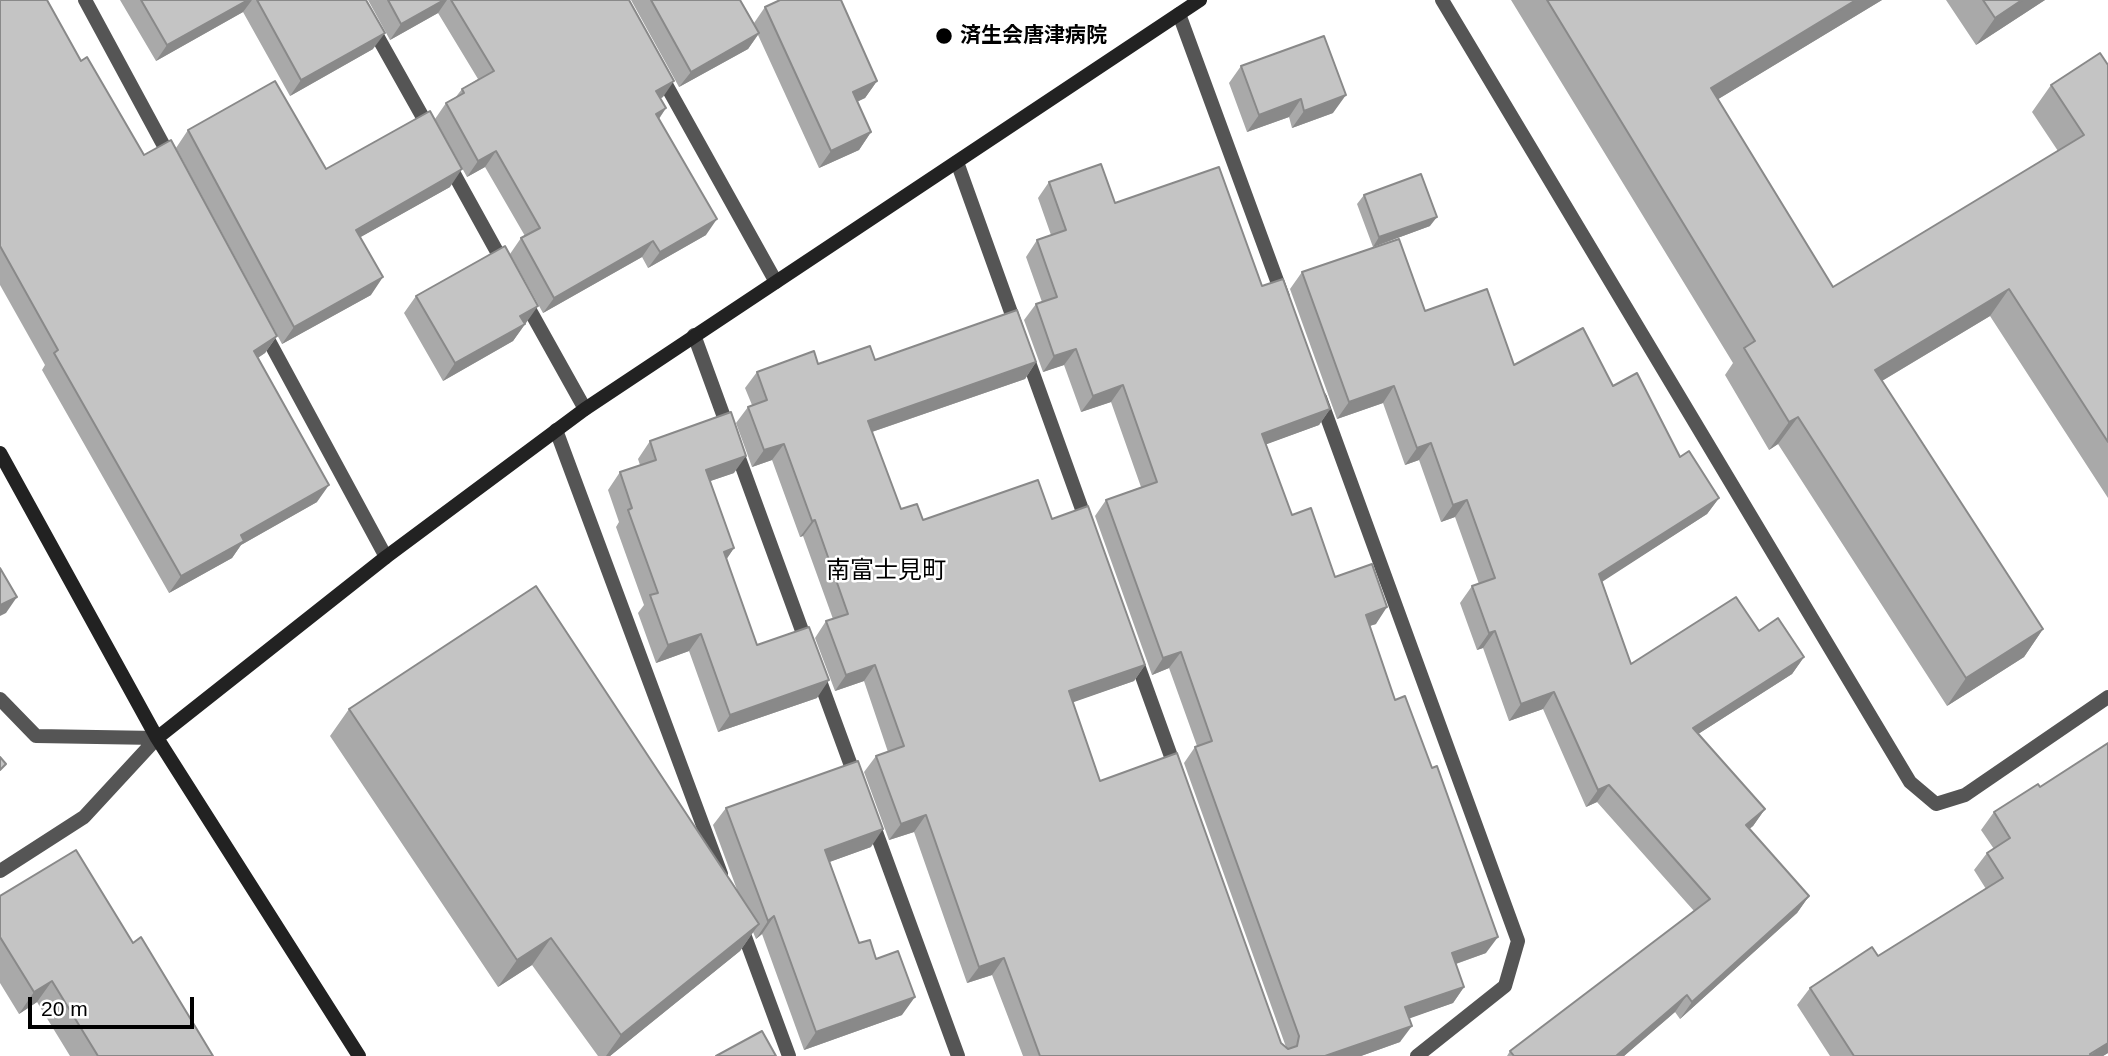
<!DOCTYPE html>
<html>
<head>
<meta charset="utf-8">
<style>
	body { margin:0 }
	#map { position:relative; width:2108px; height:1056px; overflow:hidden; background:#fff; font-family:Arial,sans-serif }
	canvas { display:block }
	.scale { position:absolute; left:28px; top:997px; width:166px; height:32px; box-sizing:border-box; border:4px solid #000; border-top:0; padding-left:9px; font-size:21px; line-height:24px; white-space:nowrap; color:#000; -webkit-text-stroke:5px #fff; paint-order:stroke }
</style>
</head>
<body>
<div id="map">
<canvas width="2108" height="1056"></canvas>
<div class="scale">20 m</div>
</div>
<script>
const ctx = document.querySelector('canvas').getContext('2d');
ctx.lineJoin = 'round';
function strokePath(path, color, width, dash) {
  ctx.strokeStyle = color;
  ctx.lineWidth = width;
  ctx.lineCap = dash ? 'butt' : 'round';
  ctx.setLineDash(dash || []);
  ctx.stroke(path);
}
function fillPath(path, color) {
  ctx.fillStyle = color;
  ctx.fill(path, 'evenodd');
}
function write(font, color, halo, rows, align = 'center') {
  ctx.font = font + ' Arial,"Noto Sans JP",sans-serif';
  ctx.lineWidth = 5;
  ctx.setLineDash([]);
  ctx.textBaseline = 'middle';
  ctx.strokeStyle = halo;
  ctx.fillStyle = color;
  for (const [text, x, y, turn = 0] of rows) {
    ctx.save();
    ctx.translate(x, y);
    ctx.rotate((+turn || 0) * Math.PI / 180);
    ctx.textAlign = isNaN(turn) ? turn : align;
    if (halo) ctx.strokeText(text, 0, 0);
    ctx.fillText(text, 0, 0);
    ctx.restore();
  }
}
strokePath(new Path2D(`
	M85,0L171,159
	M357,0L430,130
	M1442,0L1910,782L1936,804L1965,795L2108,697
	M1179,14L1283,297
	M659,72L776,282
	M957,162L1017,329
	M448,163L506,268
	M523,298L585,409
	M262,328L386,557
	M694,335L808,647
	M1025,351L1088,526
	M1320,398L1518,941L1505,986L1417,1056
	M556,430L721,874
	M1134,654L1177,773
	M817,673L857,782
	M0,699L36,736L157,738
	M872,821L958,1056
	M0,871L84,817L157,738
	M741,926L789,1056`), '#555', 14);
strokePath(new Path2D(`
	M0,453L157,738L359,1056
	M157,738L386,557L585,409L1200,0`), '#222', 14);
fillPath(new Path2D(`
	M0,0L81,61L144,155L277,336L265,353L258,358L317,502L241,545L232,558L169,593L42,370L45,365L0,285Z
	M120,0H366L373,49L290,96L243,12L156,61Z
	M368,0H629L663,97L660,98L666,108L659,119L706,235L648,268L642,257L543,313L510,254L521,238L525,236L485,167L467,177L435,119L446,103L455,98L462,89L478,79L438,13L390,40Z
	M631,0H740L754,23L765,7L877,81L865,98L857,102L871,132L859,150L819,168L758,35L748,49L679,87Z
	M1511,0H1882L1718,99L1833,287L2058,151L2032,112L2051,85L2108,65V498L1990,316L1882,381L2043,629L2024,657L1947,706L1778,444L1769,450L1725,375L1733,363Z
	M1946,0H2045L1976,45Z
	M1241,66L1333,113L1292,128L1289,117L1247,132L1229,83Z
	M188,130L326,169L450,187L360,237L371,295L282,344L176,148Z
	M1049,182L1115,203L1262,286L1330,409L1319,425L1266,444L1292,515L1335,577L1376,624L1369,626L1486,953L1456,964L1464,987L1453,1003L1409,1018L1400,1042L1361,1056H1023L992,975L967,983L914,832L889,840L864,772L876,756L888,752L864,681L835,691L815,638L826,621L833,619L803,536L800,537L772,460L752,467L736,423L748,407L752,405L745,388L757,372L818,364L875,360L1036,362L1025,379L872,432L901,509L923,520L1052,519L1145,665L1134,681L1072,702L1100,781L1281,1043L1286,1047L1184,763L1195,747L1197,746L1169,668L1152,675L1095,516L1106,500L1141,487L1111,402L1081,412L1064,365L1043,372L1024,320L1036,304L1042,302L1026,257L1037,240L1051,235L1038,198Z
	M1364,195L1430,226L1373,247L1357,204Z
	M1302,272L1425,311L1514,365L1613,386L1719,498L1707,514L1602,581L1631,664L1759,631L1804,657L1792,674L1698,734L1765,809L1753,826L1749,829L1809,896L1797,913L1680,1019L1675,1012L1624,1056H1507L1510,1051L1694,911L1597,802L1586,807L1543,709L1509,721L1483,648L1477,650L1460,603L1472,586L1479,584L1455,517L1441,522L1419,460L1405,465L1383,403L1337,419L1290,289Z
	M416,296L526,323L513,341L443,381L404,313Z
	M650,441L734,473L710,481L734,548L726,559L757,645L817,698L718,732L689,651L656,663L638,613L644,605L616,527L619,522L608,490L620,472L640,465L638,459Z
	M349,709L739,895L713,825L726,808L871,847L829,862L859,943L876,959L902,1015L804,1050L762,934L756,939L753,932L740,951L610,1056H598L532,965L498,987L330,736Z
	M2108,743V1053L2103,1056H1830L1797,1005L1810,988L1878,956L1986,889L1974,870L1987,853L1994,849L1981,830L1994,812L2040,787Z
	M0,896L133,943L213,1056H70L37,1002L19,1014L0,983Z`), '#a9a9a9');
fillPath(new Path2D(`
	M248,0H252L243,12L156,61L167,45Z
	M444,0H447L438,13L390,40L401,24Z
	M1856,0H1882L1692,115L1711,88Z
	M2022,0H2045L1976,45L1995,18Z
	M385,33L373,49L290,96L301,80Z
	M759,33L748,49L679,87L691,72Z
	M674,81L663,97L645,107L656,91Z
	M877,81L865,98L840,109L853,92Z
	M1346,95L1333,113L1292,128L1304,111Z
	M1301,99L1289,117L1247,132L1259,115Z
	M666,108L655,124L656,114Z
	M871,132L859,150L819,168L831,151Z
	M496,151L485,167L467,177L478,161Z
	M462,169L450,187L343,247L356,230Z
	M1437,217L1430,226L1373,247L1379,237Z
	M717,219L706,235L648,268L660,252Z
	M653,241L642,257L543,313L554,298Z
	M383,277L371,295L282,344L294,327Z
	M2009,289L1990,316L1855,397L1875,370Z
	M538,306L526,323L508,333L520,316Z
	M525,324L513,341L443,381L455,363Z
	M277,336L265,353L242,368L254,351Z
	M1076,349L1064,365L1043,372L1054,356Z
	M1036,362L1025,379L857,437L868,421Z
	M1123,385L1111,402L1081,412L1093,396Z
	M1394,386L1383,403L1337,419L1349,402Z
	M1330,409L1319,425L1251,450L1262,434Z
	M1798,417L1778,444L1769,450L1789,422Z
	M1431,443L1419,460L1405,465L1417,448Z
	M784,444L772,460L752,467L764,450Z
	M746,456L734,473L693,487L706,470Z
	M329,485L317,502L241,545L232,558L169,593L181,576L241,535Z
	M1719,498L1707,514L1588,591L1599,574Z
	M1467,500L1455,517L1441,522L1453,505Z
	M815,520L803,536L800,537L812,521Z
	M734,548L722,566L724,552Z
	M17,597L6,613L0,616V605Z
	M1387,607L1376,624L1354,631L1366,615Z
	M2043,629L2024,657L1947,706L1966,678Z
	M1495,631L1483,648L1477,650L1489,633Z
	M701,634L689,651L656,663L668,645Z
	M1181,652L1169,668L1152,675L1163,658Z
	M1804,657L1792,674L1681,745L1693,728Z
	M875,665L864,681L835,691L846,675Z
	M1145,665L1134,681L1057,708L1069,691Z
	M829,680L817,698L718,732L730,715Z
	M1554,692L1543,709L1509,721L1521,704Z
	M1609,785L1597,802L1586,807L1598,790Z
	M1765,809L1753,826L1734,842L1746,825Z
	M926,815L914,832L889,840L901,824Z
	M883,829L871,847L813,868L825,850Z
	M1809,896L1797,913L1680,1019L1692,1002Z
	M774,916L762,934L756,939L768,921Z
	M759,924L740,951L610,1056H606L621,1035Z
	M1498,937L1486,953L1441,969L1452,953Z
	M551,938L532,965L498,987L517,960Z
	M1004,958L992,975L967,983L979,967Z
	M52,981L37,1002L19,1014L34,992Z
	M1464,987L1453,1003L1394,1024L1405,1007Z
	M1687,995L1675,1012L1624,1056H1616Z
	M915,997L902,1015L804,1050L816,1032Z
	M1412,1026L1400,1042L1361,1056H1325Z
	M2108,1043V1053L2103,1056H2089Z`), '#898989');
const building = new Path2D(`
	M0,0H47L81,61L87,57L144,155L171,140L277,336L254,351L329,485L241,535L244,541L181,576L54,353L58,350L0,246Z
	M141,0H248L167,45Z
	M257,0H366L385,33L301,80Z
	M388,0H444L401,24Z
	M451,0H629L674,81L656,91L666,108L656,114L717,219L660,252L653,241L554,298L521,238L540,228L496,151L478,161L446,103L464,93L462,89L494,71Z
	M651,0H740L759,33L691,72Z
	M780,0H841L877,81L853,92L871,132L831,151L765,7Z
	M1547,0H1856L1711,88L1833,287L2084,135L2051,85L2100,53L2108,65V442L2009,289L1875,370L2043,629L1966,678L1798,417L1789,422L1744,348L1755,341Z
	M1983,0H2022L1995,18Z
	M1324,36L1346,95L1304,111L1301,99L1259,115L1241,66Z
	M275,81L326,169L430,111L462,169L356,230L383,277L294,327L188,130Z
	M1101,164L1115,203L1219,167L1262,286L1283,279L1330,409L1262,434L1292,515L1311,508L1335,577L1372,564L1387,607L1366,615L1395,700L1405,696L1432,768L1437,766L1498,937L1452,953L1464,987L1405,1007L1412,1026L1325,1056H1040L1004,958L979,967L926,815L901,824L876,756L904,746L875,665L846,675L826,621L848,614L815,520L812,521L784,444L764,450L748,407L767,400L757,372L814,351L818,364L870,346L875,360L1017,310L1036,362L868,421L901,509L917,504L923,520L1038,480L1052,519L1088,506L1145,665L1069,691L1100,781L1177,753L1281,1043L1288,1049L1297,1046L1299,1036L1195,747L1212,741L1181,652L1163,658L1106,500L1157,482L1123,385L1093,396L1076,349L1054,356L1036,304L1057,297L1037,240L1066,230L1049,182Z
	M1421,174L1437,217L1379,237L1364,195Z
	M1399,239L1425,311L1487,289L1514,365L1583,328L1613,386L1637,373L1680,457L1689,451L1719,498L1599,574L1631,664L1736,597L1759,631L1778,618L1804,657L1693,728L1765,809L1746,825L1809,896L1692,1002L1687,995L1616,1056H1514L1510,1051L1710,899L1609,785L1598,790L1554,692L1521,704L1495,631L1489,633L1472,586L1495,578L1467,500L1453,505L1431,443L1417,448L1394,386L1349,402L1302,272Z
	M505,246L538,306L520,316L525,324L455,363L416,296Z
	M731,412L746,456L706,470L734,548L724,552L757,645L809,627L829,680L730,715L701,634L668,645L650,595L658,593L628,510L632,508L620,472L656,460L650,441Z
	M0,568L17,597L0,605Z
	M536,586L759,924L621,1035L551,938L517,960L349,709Z
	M2108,743V1043L2090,1054L2091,1056H1854L1810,988L1872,947L1878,956L2003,878L1987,853L2010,838L1994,812L2038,784L2040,787Z
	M0,757L6,764L0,770Z
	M858,761L883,829L825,850L859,943L870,940L876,959L898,951L915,997L816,1032L774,916L768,921L726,808Z
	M76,850L133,943L141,937L213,1056H98L52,981L34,992L0,937V896Z
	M762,1031L776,1056H716Z`);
fillPath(building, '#c4c4c4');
strokePath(building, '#898989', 2);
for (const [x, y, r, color] of [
	[944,36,9,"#000"]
]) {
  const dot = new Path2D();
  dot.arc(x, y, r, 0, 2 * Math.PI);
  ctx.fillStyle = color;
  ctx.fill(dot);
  strokePath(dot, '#fff', 2.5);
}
write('bold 21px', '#000', '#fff', [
	["済生会唐津病院",960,36]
], 'left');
write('24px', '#000', '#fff', [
	["南富士見町",886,571]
]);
</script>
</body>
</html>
